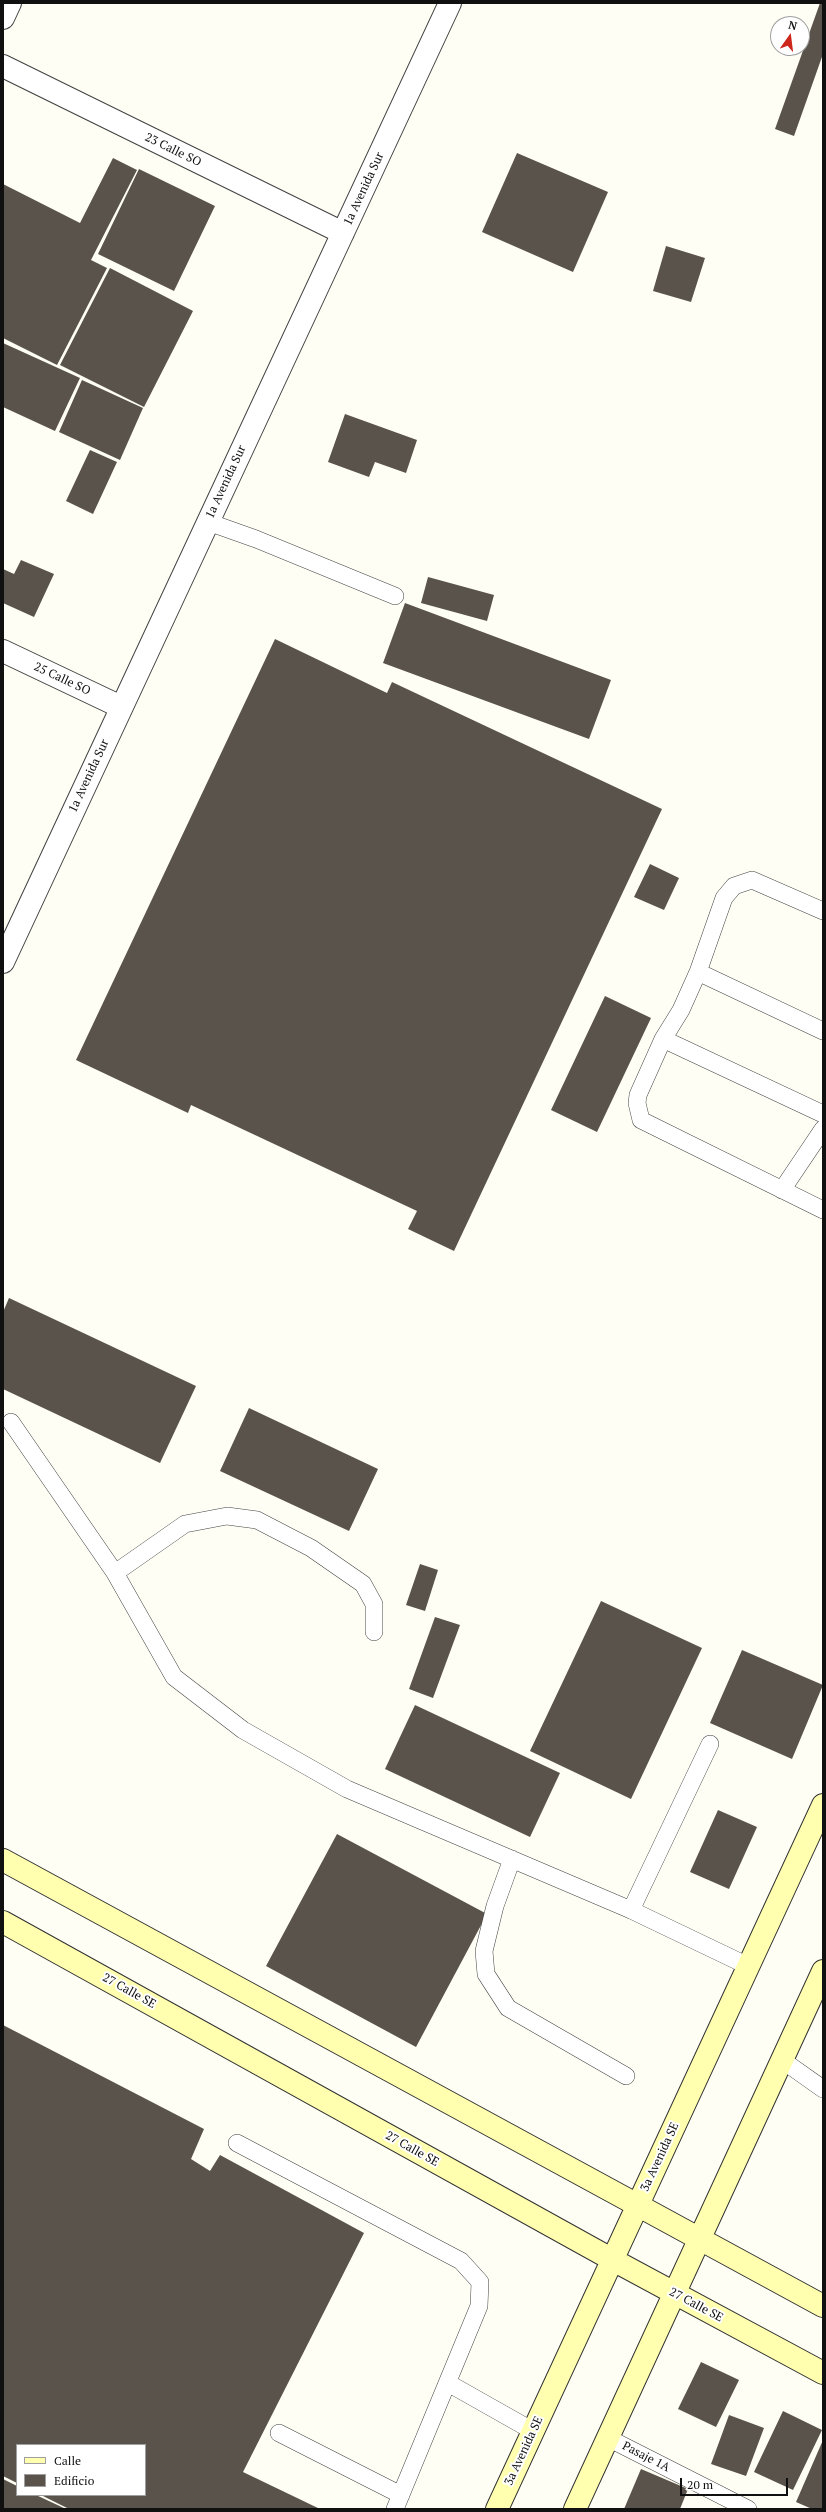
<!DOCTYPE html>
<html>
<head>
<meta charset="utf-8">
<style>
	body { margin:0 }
	#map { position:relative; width:826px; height:2512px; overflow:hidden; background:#fffef4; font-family:"PT Serif",serif }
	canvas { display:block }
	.frame { position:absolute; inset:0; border:4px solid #101010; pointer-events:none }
	.legend { position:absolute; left:16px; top:2444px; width:130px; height:52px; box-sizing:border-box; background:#fff; border:1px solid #9f9f9f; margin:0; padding:5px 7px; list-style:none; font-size:12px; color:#101010 }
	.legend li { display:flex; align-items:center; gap:8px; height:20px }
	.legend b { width:20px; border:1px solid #9f9f9f }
	.north { position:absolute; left:770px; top:16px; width:40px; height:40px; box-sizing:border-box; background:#fff; border:1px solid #9f9f9f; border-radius:50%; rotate:14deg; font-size:11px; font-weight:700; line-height:16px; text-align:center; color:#101010 }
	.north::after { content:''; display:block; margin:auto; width:14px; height:18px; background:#cd261b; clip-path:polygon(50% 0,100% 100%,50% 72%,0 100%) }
	.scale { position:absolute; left:680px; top:2478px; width:108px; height:18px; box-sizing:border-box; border:2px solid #101010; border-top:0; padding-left:5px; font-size:12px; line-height:14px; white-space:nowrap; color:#101010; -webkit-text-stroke:3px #fff; paint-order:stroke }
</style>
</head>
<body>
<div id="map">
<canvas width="826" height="2512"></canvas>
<div class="frame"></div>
<ul class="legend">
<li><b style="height:5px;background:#ffffaf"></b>Calle</li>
<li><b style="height:11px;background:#5a534c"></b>Edificio</li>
</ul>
<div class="north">N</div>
<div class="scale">20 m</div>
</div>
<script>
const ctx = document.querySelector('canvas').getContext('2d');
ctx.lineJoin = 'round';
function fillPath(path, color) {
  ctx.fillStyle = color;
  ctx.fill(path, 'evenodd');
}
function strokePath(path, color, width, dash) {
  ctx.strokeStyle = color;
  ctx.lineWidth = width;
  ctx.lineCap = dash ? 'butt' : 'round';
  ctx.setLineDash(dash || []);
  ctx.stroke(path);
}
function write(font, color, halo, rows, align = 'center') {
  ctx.font = font + ' "PT Serif",serif';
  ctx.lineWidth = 4;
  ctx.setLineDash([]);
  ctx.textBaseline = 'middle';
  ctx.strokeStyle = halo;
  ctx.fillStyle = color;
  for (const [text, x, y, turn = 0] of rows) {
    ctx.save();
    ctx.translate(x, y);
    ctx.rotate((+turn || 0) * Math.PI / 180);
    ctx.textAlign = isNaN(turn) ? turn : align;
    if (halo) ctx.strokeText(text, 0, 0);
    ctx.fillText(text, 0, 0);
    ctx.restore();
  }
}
fillPath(new Path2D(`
	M820,3H823V54L794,136L775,129Z
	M517,153L608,192L573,272L482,232Z
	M113,158L137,170L91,260L107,268L57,365L3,338V184L80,223Z
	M139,169L215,206L174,291L98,254Z
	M666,246L705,258L691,302L653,291Z
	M110,268L193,311L144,407L60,365Z
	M3,343L80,378L55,431L3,407Z
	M82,380L143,408L120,460L59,432Z
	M345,414L417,440L406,473L375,462L369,477L328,462Z
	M90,450L117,462L93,514L66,501Z
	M21,560L54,574L34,617L3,603V569L14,574Z
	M428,577L494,595L487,621L421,603Z
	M405,603L611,680L589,739L383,663Z
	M275,639L387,693L392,682L662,809L454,1251L408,1229L417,1211L191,1105L188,1113L76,1060Z
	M650,864L679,878L664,910L634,897Z
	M605,996L651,1018L597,1132L551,1110Z
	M9,1298L196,1386L160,1463L3,1389V1312Z
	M249,1408L378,1469L349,1531L220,1471Z
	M420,1564L438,1570L425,1611L406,1605Z
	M601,1601L702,1648L631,1799L530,1751Z
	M435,1617L460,1625L433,1698L409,1689Z
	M742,1650L823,1685L792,1759L710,1723Z
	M415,1705L560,1773L530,1837L385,1769Z
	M718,1810L757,1827L729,1889L690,1872Z
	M337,1834L487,1914L416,2047L266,1966Z
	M3,2025L204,2129L191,2159L210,2171L220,2155L364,2233L243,2472L320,2509H69L41,2495H145V2445H17V2483L3,2476Z
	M701,2362L739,2380L716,2427L678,2409Z
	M783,2411L822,2430L793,2490L754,2472Z
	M729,2415L764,2428L746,2476L711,2464Z
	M823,2440V2509H812L796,2502Z
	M641,2469L688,2489L680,2509H624Z
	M3,2479L17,2486V2495H36L66,2509H3Z`), '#5a534c');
const lane = new Path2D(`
	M208,522L256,539L395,596
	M698,972L724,898L734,886L752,880L823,911
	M823,1031L698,972L681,1010L663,1039L638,1095L637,1103L641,1120L823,1210
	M663,1039L823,1114
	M782,1190L823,1129
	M11,1422L115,1573L174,1677L243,1730L347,1789L631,1910L748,1966
	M115,1573L185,1524L227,1516L257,1520L311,1548L363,1584L374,1604V1632
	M512,1859L495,1906L484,1951L486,1974L508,2008L626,2076
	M631,1910L710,1744
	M782,2060L823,2089
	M237,2143L461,2261L480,2282L479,2306L395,2509
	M448,2383L533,2431
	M279,2433L401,2495
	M608,2438L748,2509`);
const street = new Path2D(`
	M3,18L10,3
	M3,66L343,233
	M3,651L121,707
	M3,962L450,3`);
const secondary = new Path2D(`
	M3,1860L823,2306
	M3,1922L613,2260L823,2373
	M497,2509L823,1805
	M575,2509L823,1971`);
strokePath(lane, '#434343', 18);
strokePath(street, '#434343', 24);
strokePath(secondary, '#323232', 24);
strokePath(lane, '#fff', 17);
strokePath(street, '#fff', 22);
strokePath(secondary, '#ffffaf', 22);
write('12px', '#101010', '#fff', [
	["23 Calle SO",173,150,26],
	["1a Avenida Sur",364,189,-65],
	["1a Avenida Sur",226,482,-65],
	["25 Calle SO",62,679,25],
	["1a Avenida Sur",89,776,-65],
	["27 Calle SE",129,1991,29],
	["27 Calle SE",412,2149,29],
	["3a Avenida SE",660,2157,-65],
	["27 Calle SE",696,2305,28],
	["3a Avenida SE",524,2451,-65],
	["Pasaje 1A",646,2457,27]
]);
</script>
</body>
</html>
